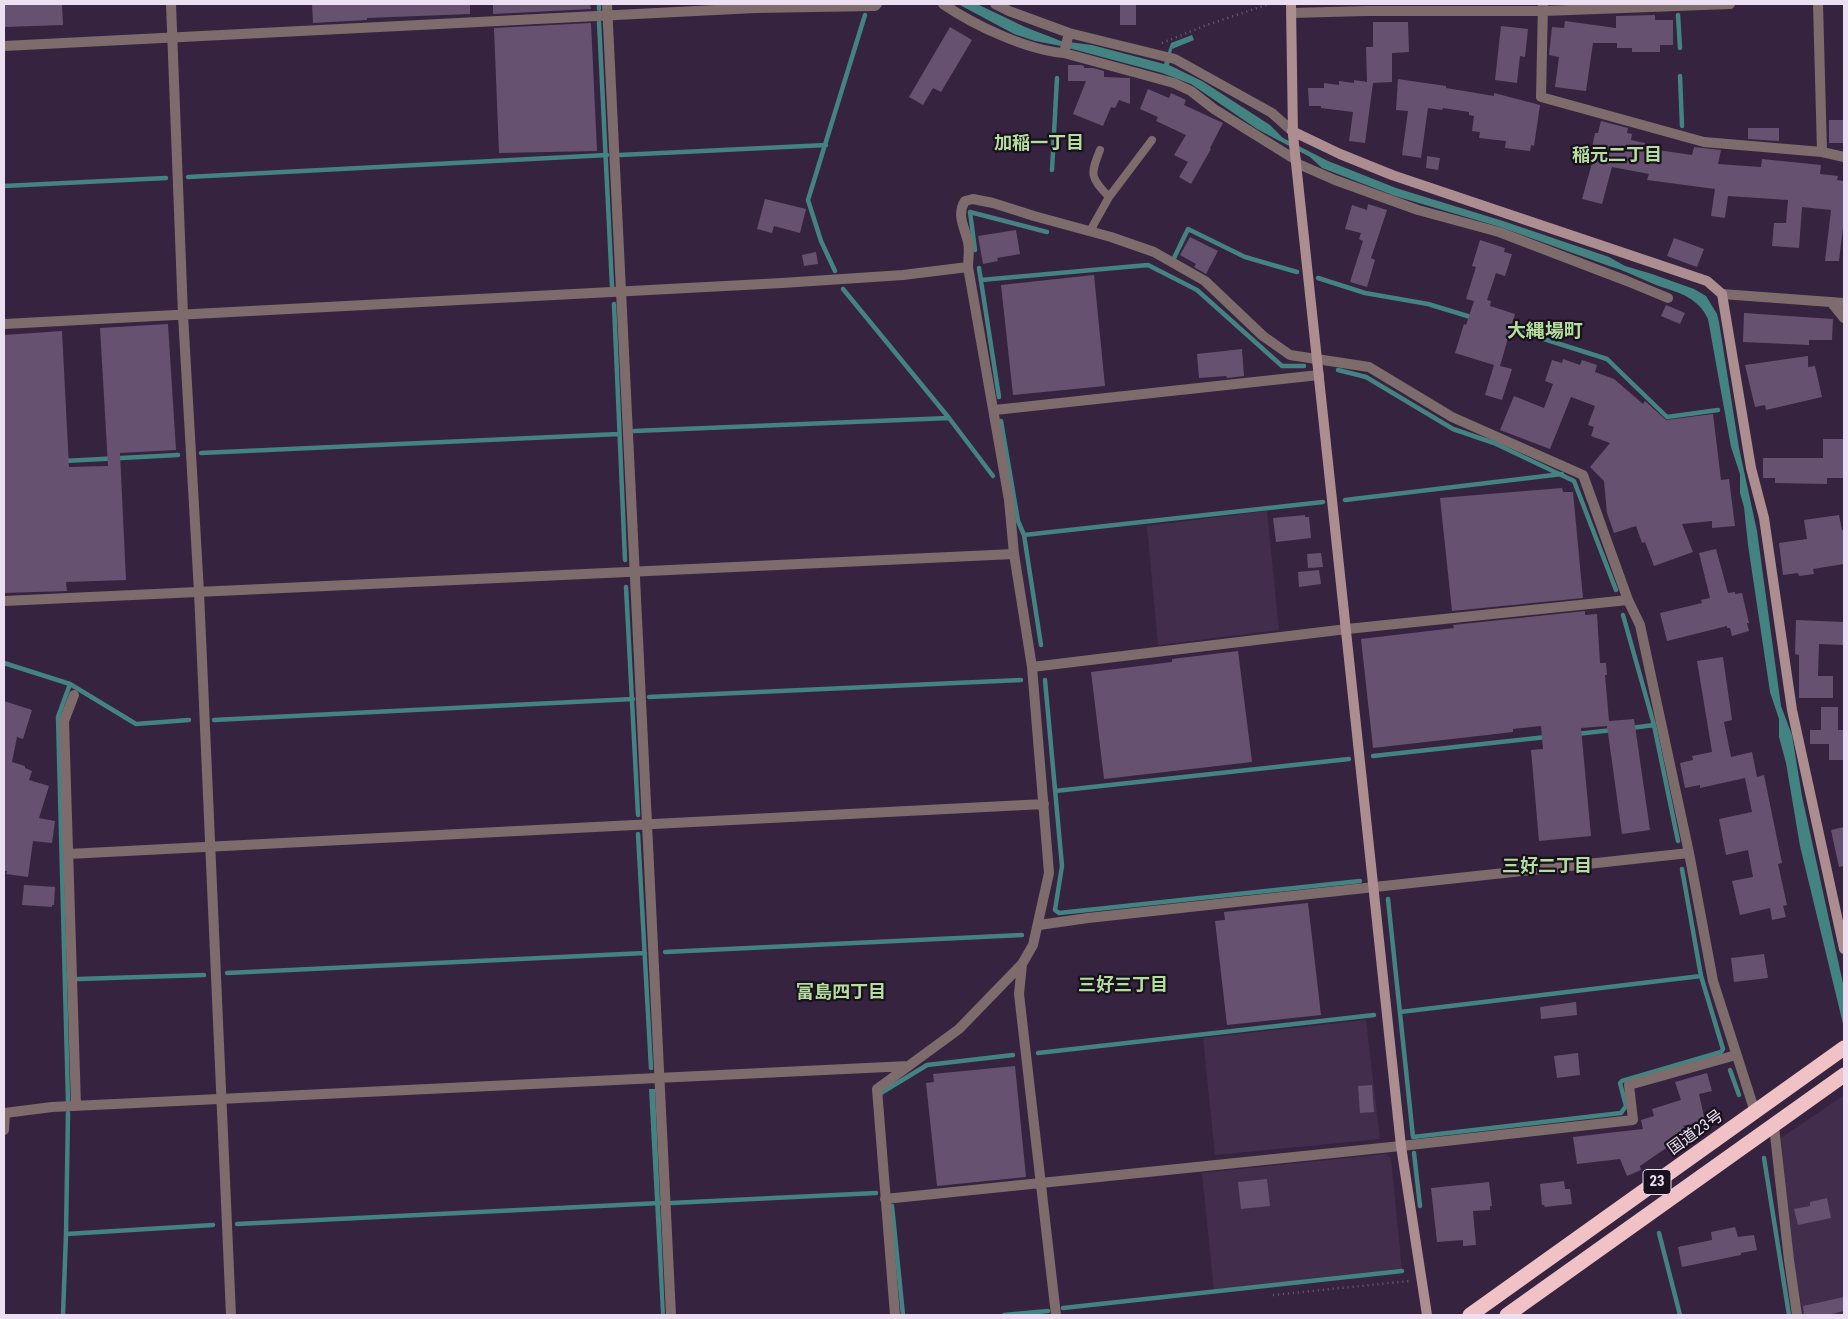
<!DOCTYPE html>
<html>
<head>
<meta charset="utf-8">
<style>
	body { margin:0 }
	#map { position:relative; width:1848px; height:1319px; overflow:hidden; background:#36233f; font-family:"Roboto Condensed",sans-serif }
	canvas { display:block }
	.frame { position:absolute; inset:0; border:5px solid #ebdff1; pointer-events:none }
</style>
</head>
<body>
<div id="map">
<canvas width="1848" height="1319"></canvas>
<div class="frame"></div>
</div>
<script>
const ctx = document.querySelector('canvas').getContext('2d');
ctx.lineJoin = 'round';
function fillPath(path, color) {
  ctx.fillStyle = color;
  ctx.fill(path, 'evenodd');
}
function strokePath(path, color, width, dash) {
  ctx.strokeStyle = color;
  ctx.lineWidth = width;
  ctx.lineCap = dash ? 'butt' : 'round';
  ctx.setLineDash(dash || []);
  ctx.stroke(path);
}
function write(font, color, halo, rows, align = 'center') {
  ctx.font = font + ' "Roboto Condensed","Noto Sans JP",sans-serif';
  ctx.lineWidth = 4.5;
  ctx.setLineDash([]);
  ctx.textBaseline = 'middle';
  ctx.strokeStyle = halo;
  ctx.fillStyle = color;
  for (const [text, x, y, turn = 0] of rows) {
    ctx.save();
    ctx.translate(x, y);
    ctx.rotate((+turn || 0) * Math.PI / 180);
    ctx.textAlign = isNaN(turn) ? turn : align;
    if (halo) ctx.strokeText(text, 0, 0);
    ctx.fillText(text, 0, 0);
    ctx.restore();
  }
}
fillPath(new Path2D(`
	M1267,511L1279,630L1158,645L1147,526Z
	M1366,1020L1380,1139L1215,1155L1203,1038Z
	M1844,1095V1315H1803L1793,1258L1781,1138Z
	M1386,1154L1391,1158L1402,1271L1214,1292L1202,1173Z`), '#422d4d');
fillPath(new Path2D(`
	M958,4H977L1025,27L1061,41L1092,45L1164,64L1171,43L1192,35L1194,40L1172,49L1169,65L1202,81L1270,125L1283,138L1328,161L1396,188L1503,221L1609,257L1625,266L1652,274L1694,289L1706,296L1717,314L1719,322L1739,448L1757,531L1781,706L1792,735L1802,796L1844,988V1028L1800,846L1786,763L1779,737V719L1770,692L1748,545L1744,507L1740,493V474L1731,447L1708,319C1705,313 1702,308 1696,303C1684,292 1664,289 1649,282C1635,276 1623,270 1609,266L1500,227L1395,196L1322,168L1310,157L1257,129L1191,84L1162,73L1061,46L1035,41L1014,34Z
	M649,1089H655L665,1315H661Z`), '#438382');
strokePath(new Path2D(`
	M599,4V9
	M1678,15L1680,48
	M599,22L612,286
	M1680,76L1682,126
	M620,155L826,145
	M1052,170L1057,78
	M188,177L607,155
	M4,186L166,178
	M975,250L970,212L1047,232
	M1174,258L1188,229L1245,257L1297,272
	M979,268L999,397
	M835,271L821,241L808,200L865,15
	M1318,278L1365,293L1428,304L1474,318
	M981,280L1148,265L1197,290L1282,366H1304
	M843,289L949,418L993,476
	M614,304L625,560
	M1506,327L1607,359L1667,417L1718,410
	M1338,370L1366,377L1453,429L1494,443L1574,481L1616,590
	M1001,421L1018,521L1024,535L1041,645
	M634,431L949,418
	M201,453L619,434
	M64,461L178,455
	M1345,500L1562,474
	M1024,535L1323,502
	M626,587L638,815
	M1623,615L1654,725L1678,841
	M4,663L70,684L58,717L68,1101
	M1045,680L1062,866L1055,910L1059,913L1360,881
	M70,684L136,724L189,720
	M649,697L1021,680
	M214,720L633,699
	M1631,728L1654,725
	M1576,734L1613,730
	M1373,756L1546,737
	M1055,791L1349,759
	M638,834L651,1068
	M1388,899L1413,1137L1621,1113L1626,1106L1620,1083L1622,1081L1721,1052L1723,1049L1701,976L1682,869
	M665,952L1022,935
	M227,973L645,953
	M78,979L204,975
	M1400,1012L1701,976
	M1038,1053L1374,1015
	M1730,1070L1739,1095
	M881,1093L927,1065L1013,1055
	M1414,1153L1420,1206
	M1764,1158L1789,1315
	M671,1203L876,1193
	M892,1206L903,1315
	M237,1224L660,1203
	M1659,1233L1680,1315
	M66,1234L213,1225
	M1063,1308L1402,1271
	M63,1315L66,1234L68,1113
	M1004,1315L1048,1311`), '#438382', 4.5);
fillPath(new Path2D(`
	M4,4H62L63,25L4,27Z
	M312,4H470V14L367,18V20L313,23Z
	M493,4H590L591,9L493,14Z
	M1120,4H1136V25H1120Z
	M1655,15V20H1673V45H1660V52H1632V48H1617V43H1593L1586,91L1555,87L1559,57L1549,55L1552,27L1564,28L1565,21L1616,28V16Z
	M1373,22H1408L1409,52L1392,53V82L1373,83L1365,143L1349,141L1353,112L1321,108V106H1309L1308,88H1324V83L1339,85V81L1354,83V80L1367,82L1366,47H1373Z
	M591,23L597,151L499,153L494,28Z
	M1501,26L1528,29L1525,57L1520,56L1517,83L1495,80Z
	M950,27L972,40L941,92L933,88L923,105L909,97Z
	M1068,65H1081L1084,66V68H1093L1104,71V77L1130,78V104L1119,100L1115,108L1111,107L1103,126L1073,114L1086,81H1068Z
	M1398,79L1446,86V88L1494,96V93L1540,105L1534,146L1531,145L1530,151L1505,148L1506,141L1479,138L1480,132L1472,131L1474,116L1469,115V112L1443,108L1442,110L1428,108L1421,158L1402,155L1408,111L1396,110Z
	M1148,89L1169,98L1171,93L1186,100L1184,105L1223,123L1210,148L1211,149L1191,184L1179,177L1188,162L1174,155L1186,135L1156,121L1158,117L1140,109Z
	M1829,120H1844V143H1829Z
	M1601,121L1628,128L1627,133L1632,134L1631,140L1645,143L1644,148L1692,155L1694,147L1721,150L1718,164L1761,167L1762,159L1821,165L1820,174L1838,176L1837,180L1844,181V219L1839,261H1825L1831,210L1802,207L1799,248L1772,246L1774,223H1786L1788,200L1728,196L1725,218L1711,216L1715,189L1647,180L1649,174L1612,167L1602,204L1582,199L1592,163L1589,162L1595,133H1598Z
	M1748,128H1779V141L1748,139Z
	M1427,156L1440,158L1438,170L1426,168Z
	M765,199L806,209L800,233L774,226L772,233L757,229Z
	M1368,204L1387,210L1371,258L1375,260L1367,287L1350,282L1363,241L1359,239L1361,233L1345,229L1352,205L1367,210Z
	M1016,230L1020,254L997,258L998,261L983,264L978,236Z
	M1190,237L1218,251L1206,274L1194,267L1196,264L1180,255Z
	M1674,238L1704,249L1697,267L1667,256Z
	M1480,240L1505,248L1504,252L1512,254L1505,276L1496,273L1487,300L1491,301L1490,306L1515,314L1500,366L1512,369L1502,400L1485,395L1494,365L1455,353L1464,324L1466,325L1474,301L1466,299L1476,267L1472,266Z
	M816,252L818,264L804,266L802,255Z
	M1094,275L1105,386L1013,395L1001,285Z
	M1666,305L1685,313L1680,324L1661,316Z
	M1744,313L1833,319L1832,340H1809V345L1743,342Z
	M168,324L176,450L120,453L126,580L66,582L67,591L4,593V335L62,331L69,467L108,466L100,328Z
	M1242,349L1244,376L1227,378L1226,376L1199,378L1197,354Z
	M1808,356V367L1815,366L1822,397L1766,410L1765,405L1755,407L1745,365Z
	M1563,359L1580,365L1582,360L1597,365L1595,372L1614,379L1643,404L1645,401L1666,420L1713,414L1721,480L1729,479L1735,526L1712,528V521L1682,524L1693,552L1654,566L1645,542L1642,543L1636,526L1614,533L1607,513L1604,481L1590,467L1610,443L1591,436L1594,427L1588,425L1595,406L1571,397L1550,449L1500,430L1514,396L1544,408L1553,384L1545,381L1552,360L1562,363Z
	M1823,439H1844V478H1827V484L1775,483V478H1763V458H1823Z
	M1562,488L1563,492H1573L1583,598L1452,611L1440,498Z
	M1305,515V517H1309L1311,538L1276,542L1273,518Z
	M1839,515L1842,530H1844V564L1813,569L1814,574L1799,576L1798,573L1783,575L1779,543L1807,539L1804,520Z
	M1716,549L1728,593L1735,592V594L1742,593L1749,623H1747L1749,631L1732,636L1730,628H1727V626L1667,641L1660,613L1702,603L1701,600L1710,598L1699,553Z
	M1321,553L1323,567L1308,568L1307,554Z
	M1319,570L1321,584L1299,587L1298,572Z
	M1585,611V615L1597,614L1600,663H1606L1607,675H1605L1609,721L1634,719L1650,830L1622,834L1607,726L1581,728L1591,836L1539,841L1531,750L1543,749L1541,726L1513,729V732L1373,748L1361,639L1454,628L1453,625Z
	M1796,620L1844,622V645L1819,644L1818,676H1833V698H1799V655L1795,654Z
	M1238,651L1252,762L1104,779L1091,672L1172,662V659Z
	M1723,657L1732,720L1724,722L1731,757L1752,752L1757,777L1764,775L1782,863L1778,864L1787,905L1783,906L1786,917L1772,920L1770,908L1740,915L1732,881L1753,877L1748,850L1726,855L1719,819L1752,812L1745,778L1700,788V785L1685,788L1680,763L1693,760L1692,756L1712,752L1697,661Z
	M4,701L32,710L23,739L17,737L12,762L25,766V768L32,771L29,780L49,786L39,818L55,821L52,843L33,841L28,877L6,874L7,871H4Z
	M1821,707H1838V730H1844V760H1829V744H1810V730H1821Z
	M1844,827V866L1839,867L1831,830Z
	M24,885L55,887L54,905H52V907L22,905Z
	M1308,903L1321,1015L1227,1025L1215,921L1225,920L1224,912Z
	M1764,954L1768,978L1734,982L1731,958Z
	M1576,1002L1577,1015L1541,1019L1540,1007Z
	M1578,1053L1580,1075L1557,1078L1554,1056Z
	M1015,1066L1026,1177L937,1186L926,1083L934,1082L933,1074Z
	M1707,1073L1712,1091L1699,1094L1705,1121L1683,1126L1688,1133L1640,1166L1641,1170L1627,1176L1620,1159L1577,1164L1573,1137L1643,1129L1641,1120L1654,1116L1652,1109L1681,1100L1675,1082Z
	M1372,1085L1374,1112L1360,1113L1358,1086Z
	M1267,1179L1270,1206L1241,1209L1238,1182Z
	M1564,1181L1565,1189H1570L1572,1204L1545,1207L1544,1205H1542L1540,1184Z
	M1489,1182L1492,1206H1490V1210L1473,1211L1476,1245L1463,1246V1240L1437,1242L1431,1188Z
	M1827,1198L1831,1218L1798,1225L1794,1209L1810,1206V1202Z
	M1735,1227L1738,1237L1754,1235L1757,1250L1741,1253V1255L1682,1267L1678,1247L1712,1240L1711,1232Z
	M1844,1297V1311L1828,1315H1804L1803,1306Z`), '#665270');
strokePath(new Path2D(`
	M1162,43L1204,26L1269,4
	M1273,1295L1409,1281`), '#6e5d76', 2.5, [1, 4]);
strokePath(new Path2D(`
	M1100,150C1090,175 1090,177 1109,197
	M1090,231L1109,197L1152,140`), '#7e6b6c', 8);
strokePath(new Path2D(`
	M171,4L183,315L199,592L231,1315
	M607,4L671,1315
	M943,4C974,25 1026,50 1064,53L1069,33
	M995,4L1009,11L1069,33L1175,59L1272,113L1292,131
	M1543,4L1541,97L1704,142L1822,152L1844,157
	M1818,4L1822,152
	M1291,13L1366,11H1544L1730,4
	M4,46L755,8L875,6L877,4
	M1064,53L1174,83L1191,91L1214,109L1296,160
	M1296,163L1335,180L1418,210L1499,232L1627,281L1668,298
	M1722,294L1844,303
	M1831,302L1844,318
	M4,324L782,283L903,275L968,267
	M995,410L1319,375
	M4,601L1014,554
	M1032,667L1347,629L1628,600
	M74,695L64,721L76,1106
	M68,854L1044,804
	M1039,925L1088,918L1689,853
	M1022,964L1019,994L1056,1315
	M1774,1126L1789,1260L1797,1315
	M4,1130L5,1113L52,1107L908,1066
	M885,1199L1401,1146L1633,1120L1629,1085L1736,1055
	M895,1315L877,1089L959,1029L1022,964L1033,945L1049,873L1032,667L1014,554L1009,500L968,267C968,259 970,250 968,242C965,228 956,215 965,201L973,199L993,203L1034,216L1111,237L1154,252L1205,281L1263,336L1290,355L1369,367L1452,417L1583,475L1628,600L1640,625L1689,853L1713,981L1755,1112`), '#7e6b6c', 10);
strokePath(new Path2D(`
	M1291,4L1293,135L1401,1146L1427,1315
	M1292,131L1340,154L1392,175L1707,281L1722,294L1751,468L1764,518L1792,710L1844,949`), '#ad8e90', 10);
strokePath(new Path2D(`
	M1470,1315L1844,1048
	M1507,1315L1844,1075`), '#f1c2c5', 15);
for (const [x, y, w] of [
	[1657,1182,28]
]) {
  const box = new Path2D();
  box.roundRect(x - w / 2, y - 12.5, w, 25, 4);
  ctx.fillStyle = '#19111d';
  ctx.fill(box);
  strokePath(box, '#ebdff1', 1);
}
write('bold 15px', '#ebdff1', null, [
	["23",1657,1182]
]);
write('16px', '#ebdff1', '#19111d', [
	["国道23号",1696,1133,-36]
]);
write('bold 18px', '#b4de9b', '#19111d', [
	["加稲一丁目",1039,144],
	["稲元二丁目",1617,156],
	["三好二丁目",1547,867],
	["三好三丁目",1123,986],
	["富島四丁目",841,993]
]);
write('bold 19px', '#b4de9b', '#19111d', [
	["大縄場町",1545,332]
]);
</script>
</body>
</html>
